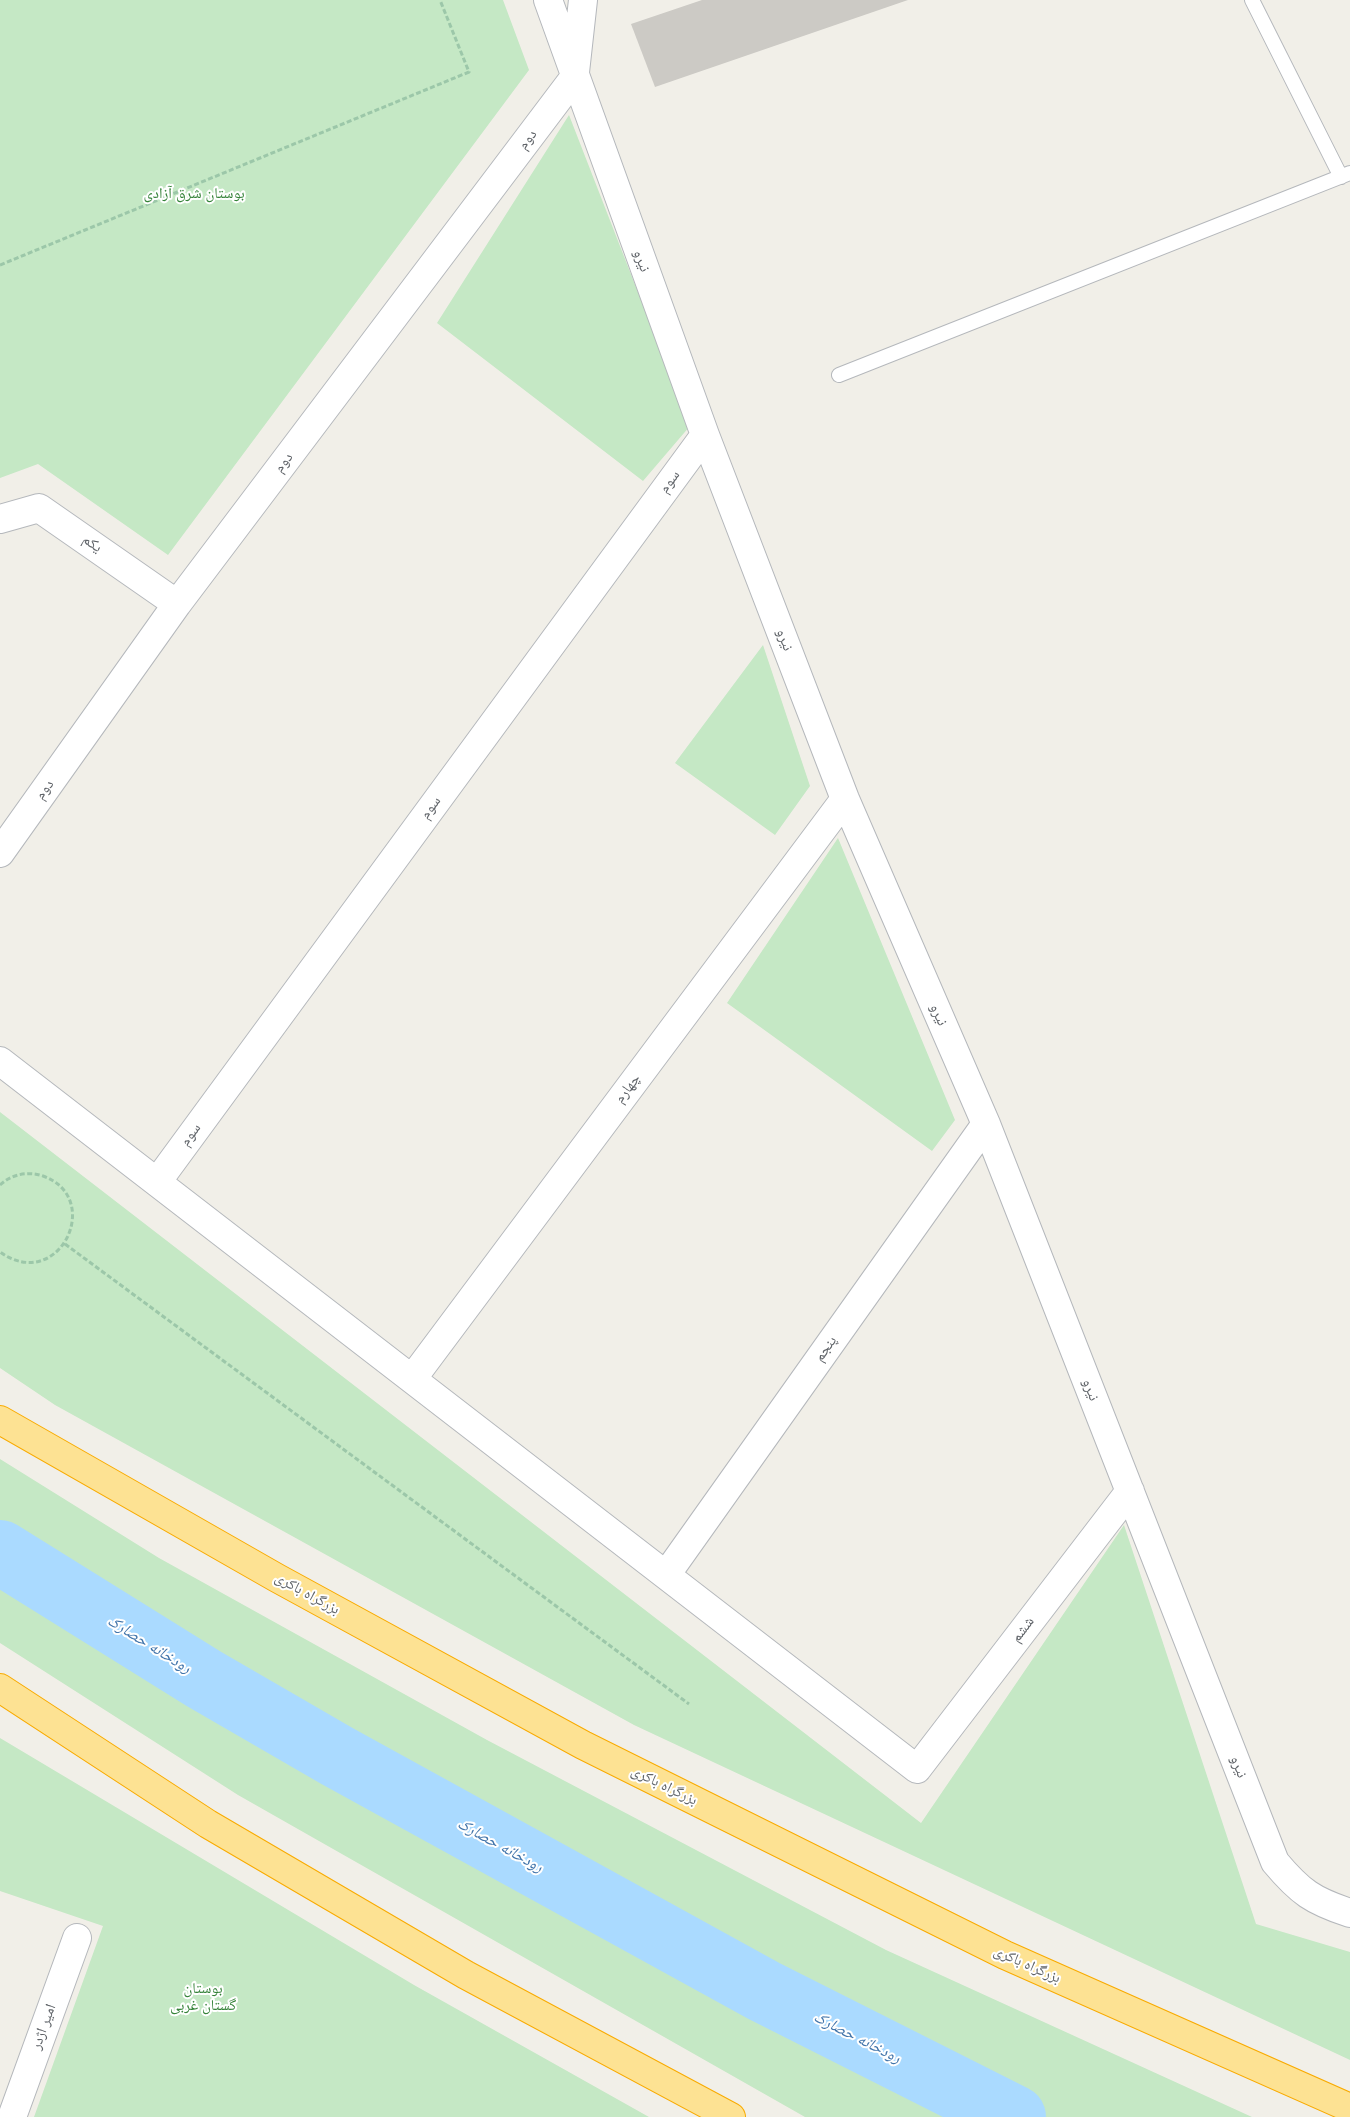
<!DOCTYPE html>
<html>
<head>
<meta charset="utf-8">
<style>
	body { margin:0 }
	canvas { display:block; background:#f1efe8 }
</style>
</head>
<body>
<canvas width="1350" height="2117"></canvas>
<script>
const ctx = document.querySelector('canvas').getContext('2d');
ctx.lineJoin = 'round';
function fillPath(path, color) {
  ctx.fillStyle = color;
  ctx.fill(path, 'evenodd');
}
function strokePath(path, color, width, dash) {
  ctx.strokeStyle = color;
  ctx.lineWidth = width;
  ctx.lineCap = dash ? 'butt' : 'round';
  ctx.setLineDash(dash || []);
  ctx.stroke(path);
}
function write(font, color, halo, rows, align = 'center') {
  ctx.font = font + ' Poppins,"Noto Naskh Arabic",sans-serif';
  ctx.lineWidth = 4;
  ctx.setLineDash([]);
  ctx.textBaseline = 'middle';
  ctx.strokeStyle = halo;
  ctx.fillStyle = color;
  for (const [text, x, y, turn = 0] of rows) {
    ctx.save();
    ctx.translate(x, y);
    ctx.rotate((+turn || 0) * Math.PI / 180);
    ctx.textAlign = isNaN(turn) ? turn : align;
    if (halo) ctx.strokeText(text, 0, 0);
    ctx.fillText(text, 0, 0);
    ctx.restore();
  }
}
fillPath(new Path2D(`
	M0,0H503L529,70L168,555L38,464L0,478Z
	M569,115L690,426L643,481L437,323Z
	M763,645L810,786L775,835L675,763Z
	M838,838L955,1120L932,1151L727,1003Z
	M0,1112L921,1823L1124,1525L1256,1924L1350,1952V2060L634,1725L55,1405L0,1368Z
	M0,1459L159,1558L487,1740L886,1950L1252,2117H805L238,1795L0,1643Z
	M0,1738L414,1985L649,2117H34L103,1926L0,1891Z`), '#c5e8c5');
strokePath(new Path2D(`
	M0,1552L204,1679L337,1756L764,1991L1014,2117`), '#aadaff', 64);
fillPath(new Path2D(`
	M702,0H908L655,87L631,24Z`), '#cccac5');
const lane = new Path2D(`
	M1252,0L1341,177
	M839,375L1350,173`);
const street = new Path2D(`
	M548,0L705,435L845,799L986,1124L1275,1862C1300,1892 1313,1901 1350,1913
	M575,72L583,0
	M0,519L39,508L177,604
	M0,853L177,604L574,78
	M0,1061L917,1769L1130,1491
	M157,1182L705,435
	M412,1379L845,799
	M666,1575L986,1124
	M12,2117L77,1938`);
const highway = new Path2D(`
	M0,1420L277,1578L583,1745L1005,1955L1350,2108
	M0,1688L208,1824L466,1975L731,2117`);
strokePath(lane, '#b5b8bc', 16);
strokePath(street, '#b5b8bc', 30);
strokePath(highway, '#f9ab00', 30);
strokePath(new Path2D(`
	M0,265L469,72L440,0
	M0,1185C12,1174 28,1171 43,1176C105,1198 59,1294 0,1252
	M65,1244L689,1704`), '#9cc7a9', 3, [5, 2.5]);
strokePath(lane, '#fff', 14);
strokePath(street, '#fff', 28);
strokePath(highway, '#fde293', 28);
write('15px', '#5f6368', '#fff', [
	["دوم",528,140,-53],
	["نیرو",641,261,70],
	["دوم",284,463,-53],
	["سوم",670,482,-54],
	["یکم",92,544,35],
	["نیرو",784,640,69],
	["دوم",45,790,-54],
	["سوم",431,808,-54],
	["نیرو",938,1015,66],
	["چهارم",628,1089,-53],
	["سوم",191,1135,-54],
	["پنجم",826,1349,-55],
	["نیرو",1090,1390,69],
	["بزرگراه باکری",307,1594,29],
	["ششم",1023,1630,-53],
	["نیرو",1238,1767,69],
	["بزرگراه باکری",664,1786,26],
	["بزرگراه باکری",1027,1965,24],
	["امیر اژدر",44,2027,-70]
]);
write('15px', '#348238', '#fff', [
	["بوستان شرق آزادی",194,194],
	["بوستان",203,1989],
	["گستان غربی",203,2006]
]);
write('italic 16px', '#4174aa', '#fff', [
	["رودخانه حصارک",149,1645,32],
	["رودخانه حصارک",500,1846,29],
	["رودخانه حصارک",857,2038,27]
]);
</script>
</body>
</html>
